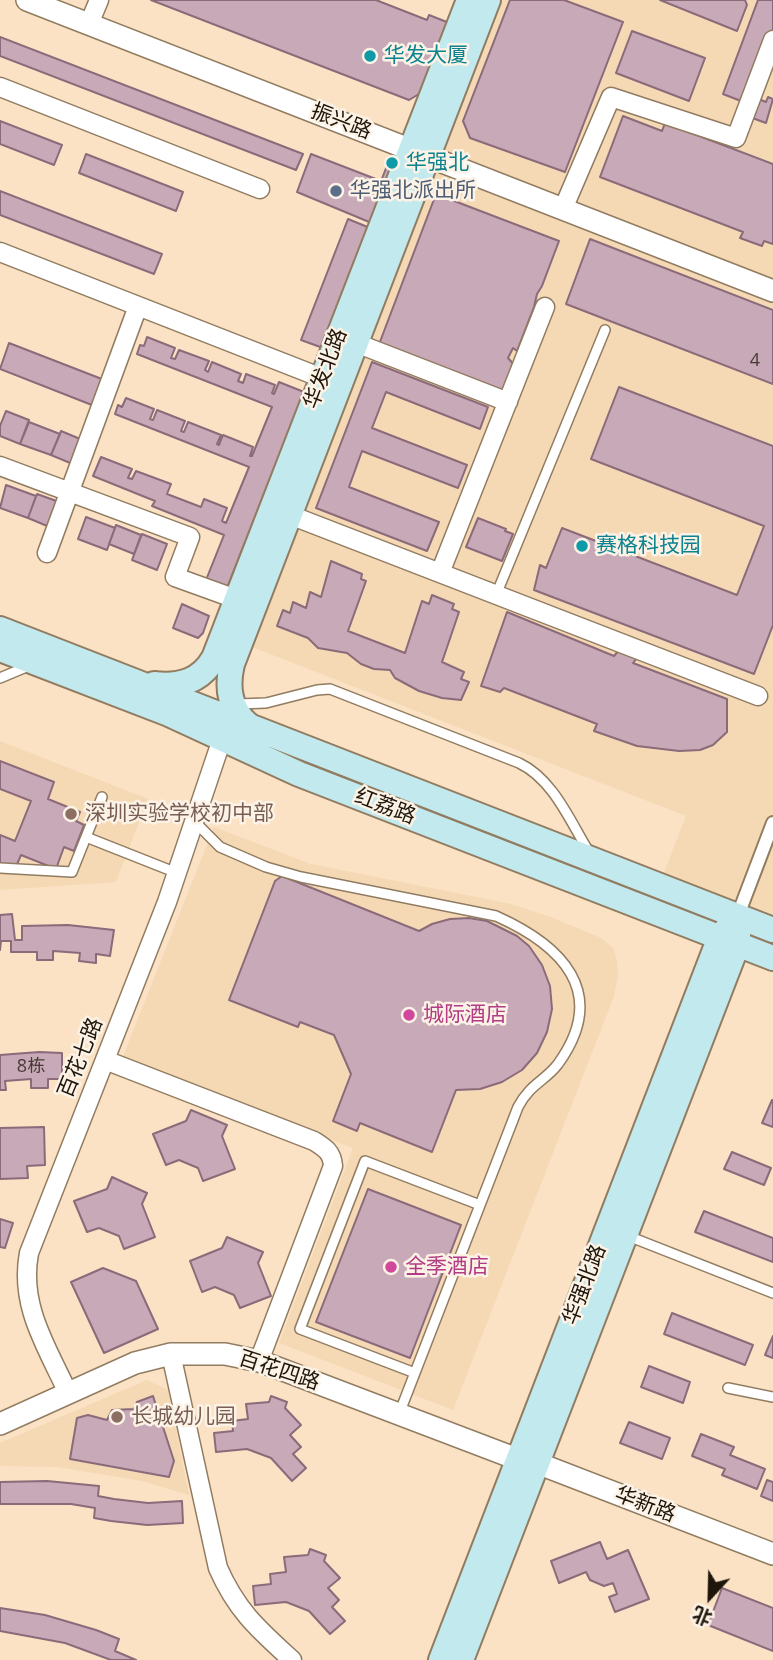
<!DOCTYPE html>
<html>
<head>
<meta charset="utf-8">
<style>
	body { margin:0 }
	#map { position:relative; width:773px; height:1660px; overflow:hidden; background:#fbe2c5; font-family:"Open Sans","Noto Sans SC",sans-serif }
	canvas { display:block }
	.north { position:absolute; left:675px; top:1562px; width:70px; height:70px; -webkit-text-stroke:5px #fcf2e6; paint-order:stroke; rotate:202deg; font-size:19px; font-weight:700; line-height:28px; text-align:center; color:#1e160b }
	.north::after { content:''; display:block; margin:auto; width:24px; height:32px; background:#1e160b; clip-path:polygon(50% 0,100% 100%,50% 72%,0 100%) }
</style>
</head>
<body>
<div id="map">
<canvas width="773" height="1660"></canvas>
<div class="north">北</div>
</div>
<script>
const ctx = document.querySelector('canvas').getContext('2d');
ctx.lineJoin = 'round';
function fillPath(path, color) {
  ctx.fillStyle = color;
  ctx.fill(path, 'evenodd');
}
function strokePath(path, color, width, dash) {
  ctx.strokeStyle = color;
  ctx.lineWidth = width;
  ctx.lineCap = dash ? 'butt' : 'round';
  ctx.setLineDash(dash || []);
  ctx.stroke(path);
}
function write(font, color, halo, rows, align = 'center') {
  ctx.font = font + ' "Open Sans","Noto Sans SC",sans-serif';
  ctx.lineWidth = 5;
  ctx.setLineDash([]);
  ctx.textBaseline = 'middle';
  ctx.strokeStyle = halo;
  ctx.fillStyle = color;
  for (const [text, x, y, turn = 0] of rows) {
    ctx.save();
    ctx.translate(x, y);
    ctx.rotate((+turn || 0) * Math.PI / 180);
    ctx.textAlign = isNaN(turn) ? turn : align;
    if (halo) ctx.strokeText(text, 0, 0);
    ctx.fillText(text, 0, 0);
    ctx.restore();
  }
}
fillPath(new Path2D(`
	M503,0H773V917L663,875L686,816L252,647Z
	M0,741L148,799L116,882L0,890Z
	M214,827L311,864L511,904L548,916L601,938L613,948L617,961L618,975L614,996L453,1410L279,1343L353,1148L122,1059Z
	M147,1380L168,1390L189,1495L142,1481L57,1467L0,1466V1443Z`), '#f5d8b4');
const building = new Path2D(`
	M151,0H376L427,20L429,15L457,26L434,85L409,100Z
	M510,0H564L623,22L565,172L470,138L463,121Z
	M660,0H745L747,5L737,31Z
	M758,0H773V31L746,103L723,94Z
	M632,31L705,58L689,101L616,73Z
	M0,37L303,154L296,170L0,56Z
	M754,97L766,102L768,97L773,99L766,123L747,116Z
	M623,116L662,131L665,123L773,164V244L764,241L762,246L740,238L743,232L600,177Z
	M0,121L62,145L54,165L0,144Z
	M392,153L398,161L374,224L297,192L311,154L381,181Z
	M86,154L183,192L176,211L79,173Z
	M0,191L162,254L154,274L0,215Z
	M436,194L559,241L542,286L537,294L534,307L517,351L513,348L508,358L517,368L501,397L378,347Z
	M348,219L370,228L323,348L301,340Z
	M590,239L773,310V384L566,304Z
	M147,337L175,348L171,358L175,359L179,350L209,361L205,370L208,372L212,362L241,374L238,381L243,383L246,374L275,385L272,393L274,394L279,382L304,392L227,588L206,580L224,535L152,506L155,501L93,476L101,457L132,469L128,478L132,479L136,471L171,484L167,494L201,507L204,499L227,508L222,521L226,523L249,467L115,414L118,405L122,407L126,398L154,409L150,419L153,420L157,410L185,421L181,431L184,432L188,422L221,435L217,444L219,445L223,435L253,447L250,456H252L272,407L137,354L140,345L144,346Z
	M9,343L107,381L97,407L0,369Z
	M372,362L488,407L480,429L386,392L372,428L467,465L458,488L362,451L349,487L439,522L427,551L316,508Z
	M619,387L773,446V625L754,674L534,590L540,565L546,568L562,528L737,595L764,526L591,459Z
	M6,411L29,420L20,444L0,436V426Z
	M29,422L60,434L51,455L20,444Z
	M61,431L85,441L75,465L51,455Z
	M6,485L36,496L28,518L0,508Z
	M37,494L62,503L52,528L28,518Z
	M86,517L115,528L107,550L78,539Z
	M478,518L506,529L505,531L513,534L502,561L466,547Z
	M116,525L141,535L134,554L109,544Z
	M142,534L167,544L157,570L132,560Z
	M331,561L362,574L361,579L366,581L348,631L405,653L422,601L429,604L432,595L454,604L452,609L459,612L442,662L464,672L461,679L469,682L461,700L442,698L419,691L395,678L390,670L374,669L361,664L347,653L318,648L308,638L277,626L283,610L290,613L293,602L306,608L310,592L321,597Z
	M182,604L209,616L203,633L198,638L173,628Z
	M507,612L614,656L619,650L637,658L633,663L727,699V732L713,745L700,750L679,751L637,746L594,731L597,724L504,688L500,692L481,686Z
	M0,761L54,782L48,799L80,812L76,821L84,825L74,851L64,847L56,869L21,855L15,869L0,863V835L15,841L31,801L0,789Z
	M282,876L419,931L432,924L450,919L469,918L487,921L517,936L529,946L542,965L550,986L552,1009L547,1032L537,1053L522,1070L502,1082L480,1089L456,1090L432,1152L360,1123L357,1131L333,1121L351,1074L334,1035L300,1022L298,1027L229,1000L275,881Z
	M12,914L15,940H22V926L68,925L114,930L110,956L96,954V963L79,961L80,953L53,951V960H37V952H11V941H1L0,950V915Z
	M39,1052L62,1053V1079H48V1088H31V1079L5,1081L6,1090H0V1055Z
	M772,1100H773V1127L762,1123Z
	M191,1110L227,1125L222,1136L235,1169L203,1181L198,1168L179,1160L166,1165L153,1134L186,1121Z
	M44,1127L45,1165L27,1166L28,1178L0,1179V1128Z
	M732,1152L771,1168L764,1185L724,1169Z
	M112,1177L147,1193L142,1204L155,1237L124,1249L119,1236L99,1228L87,1232L74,1201L107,1189Z
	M368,1189L461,1225L410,1358L316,1322Z
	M704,1211L773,1238V1262L695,1232Z
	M0,1219L13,1223L5,1248L0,1247Z
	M227,1237L263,1252L258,1263L271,1296L240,1308L234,1295L215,1287L202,1292L190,1261L222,1248Z
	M103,1268L136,1281L158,1329L104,1353L71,1282Z
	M672,1313L753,1345L745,1365L664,1334Z
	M773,1336V1358L765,1355Z
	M649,1366L690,1382L683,1403L641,1387Z
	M153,1396L174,1461L169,1477L70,1459L77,1418L88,1415L107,1420L112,1410L134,1409L137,1402Z
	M271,1396L287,1402L285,1408L301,1425L290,1435L301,1447L293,1454L306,1468L292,1481L271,1458L247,1449L216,1452L214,1433L233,1431L232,1421L248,1419L246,1404L269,1402Z
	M629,1422L670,1438L662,1459L620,1443Z
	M701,1434L734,1447L730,1455L765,1469L757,1489L722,1475L725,1469L692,1456Z
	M767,1480L773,1482V1501L761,1496Z
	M47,1481L99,1486L98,1496L114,1499L148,1503L182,1501L183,1523L147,1525L111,1521L94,1518L95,1508L71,1504H0V1482Z
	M600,1542L607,1559L628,1550L649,1599L615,1612L609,1597L617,1594L613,1583L604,1586L590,1580L586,1572L559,1583L551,1561Z
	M310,1549L326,1555L324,1561L340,1578L328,1588L339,1600L332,1607L345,1621L330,1634L309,1611L286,1602L255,1605L253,1586L271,1584L270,1574L286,1572L284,1557L308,1555Z
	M722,1588L773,1608V1651L708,1625Z
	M0,1608L45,1615L96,1630L119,1639L115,1651L136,1660H111L65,1643L0,1631Z`);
fillPath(building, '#c7a9b7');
strokePath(building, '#8b6a7a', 2);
const service = new Path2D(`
	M496,595L605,330
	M0,678L31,665
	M238,704L266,703L317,690L330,689L519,763C553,779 570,821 589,852
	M195,822L220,847L266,867L301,877L496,916C561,945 610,992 558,1064C545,1081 530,1084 518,1107L399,1414
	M86,837L177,873
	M0,868L72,872L102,797
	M628,1236L773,1293
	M415,1373L300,1329L365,1161L480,1205
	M728,1388L773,1397`);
const pedestrian = new Path2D(`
	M738,915L773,823`);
const minor = new Path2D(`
	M89,24L99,0
	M0,87L260,189
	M563,209L611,97L736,138L773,40
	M0,252L322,378
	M356,343L508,402
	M0,466L190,537L175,577L236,599
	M290,515L758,696
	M47,553L138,306
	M440,573L545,307
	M105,1060L314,1141C325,1148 332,1152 333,1166L259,1361
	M171,1354L218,1568C237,1611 258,1629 292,1660
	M68,1393C47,1347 19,1306 29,1253L167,902L222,739`);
const tertiary = new Path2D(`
	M27,0L773,291
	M0,1424L135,1363L171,1354H225L259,1361L283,1370L517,1459L537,1463L773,1554`);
const secondary = new Path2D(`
	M0,629L773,930
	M0,649L169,714L299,774L773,958
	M154,684C180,687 201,681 214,658L469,0
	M251,727C230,712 226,689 232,664L488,0
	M441,1660L720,937L731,924
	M461,1660L738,943V930`);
strokePath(service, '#917c61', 12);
strokePath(pedestrian, '#917c61', 16);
strokePath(minor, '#917c61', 21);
strokePath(tertiary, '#917c61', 24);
strokePath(secondary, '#917c61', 28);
strokePath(service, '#fff', 9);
strokePath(pedestrian, '#fff', 12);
strokePath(minor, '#fff', 18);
strokePath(tertiary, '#fff', 21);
strokePath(secondary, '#c2e9ed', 24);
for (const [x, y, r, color] of [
	[370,56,7,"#0f9aa8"],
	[392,163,7,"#0f9aa8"],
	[336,191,7,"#5c6f8a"],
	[582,546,7,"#0f9aa8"],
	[71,814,7,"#8d6e63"],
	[409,1015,7,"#d1479c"],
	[391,1267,7,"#d1479c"],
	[117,1417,7,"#8d6e63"]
]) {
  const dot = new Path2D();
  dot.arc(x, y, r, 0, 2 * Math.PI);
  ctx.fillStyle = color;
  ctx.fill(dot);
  strokePath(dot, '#fcf2e6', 2.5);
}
write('18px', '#483b36', null, [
	["4",755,361],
	["8栋",31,1067]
]);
write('21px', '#0d838f', '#fcf2e6', [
	["华发大厦",384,56],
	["华强北",406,163],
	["赛格科技园",596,546]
], 'left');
write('21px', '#1e160b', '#fcf2e6', [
	["振兴路",341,122,21],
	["华发北路",326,369,-69],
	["红荔路",385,807,21],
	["百花七路",81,1058,-68],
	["华强北路",585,1285,-69],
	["百花四路",279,1371,18],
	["华新路",645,1505,21]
]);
write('21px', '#4e5e75', '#fcf2e6', [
	["华强北派出所",350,191]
], 'left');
write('21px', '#785e54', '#fcf2e6', [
	["深圳实验学校初中部",85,814],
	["长城幼儿园",131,1417]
], 'left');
write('21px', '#b23c85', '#fcf2e6', [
	["城际酒店",423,1015],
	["全季酒店",405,1267]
], 'left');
</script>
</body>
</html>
